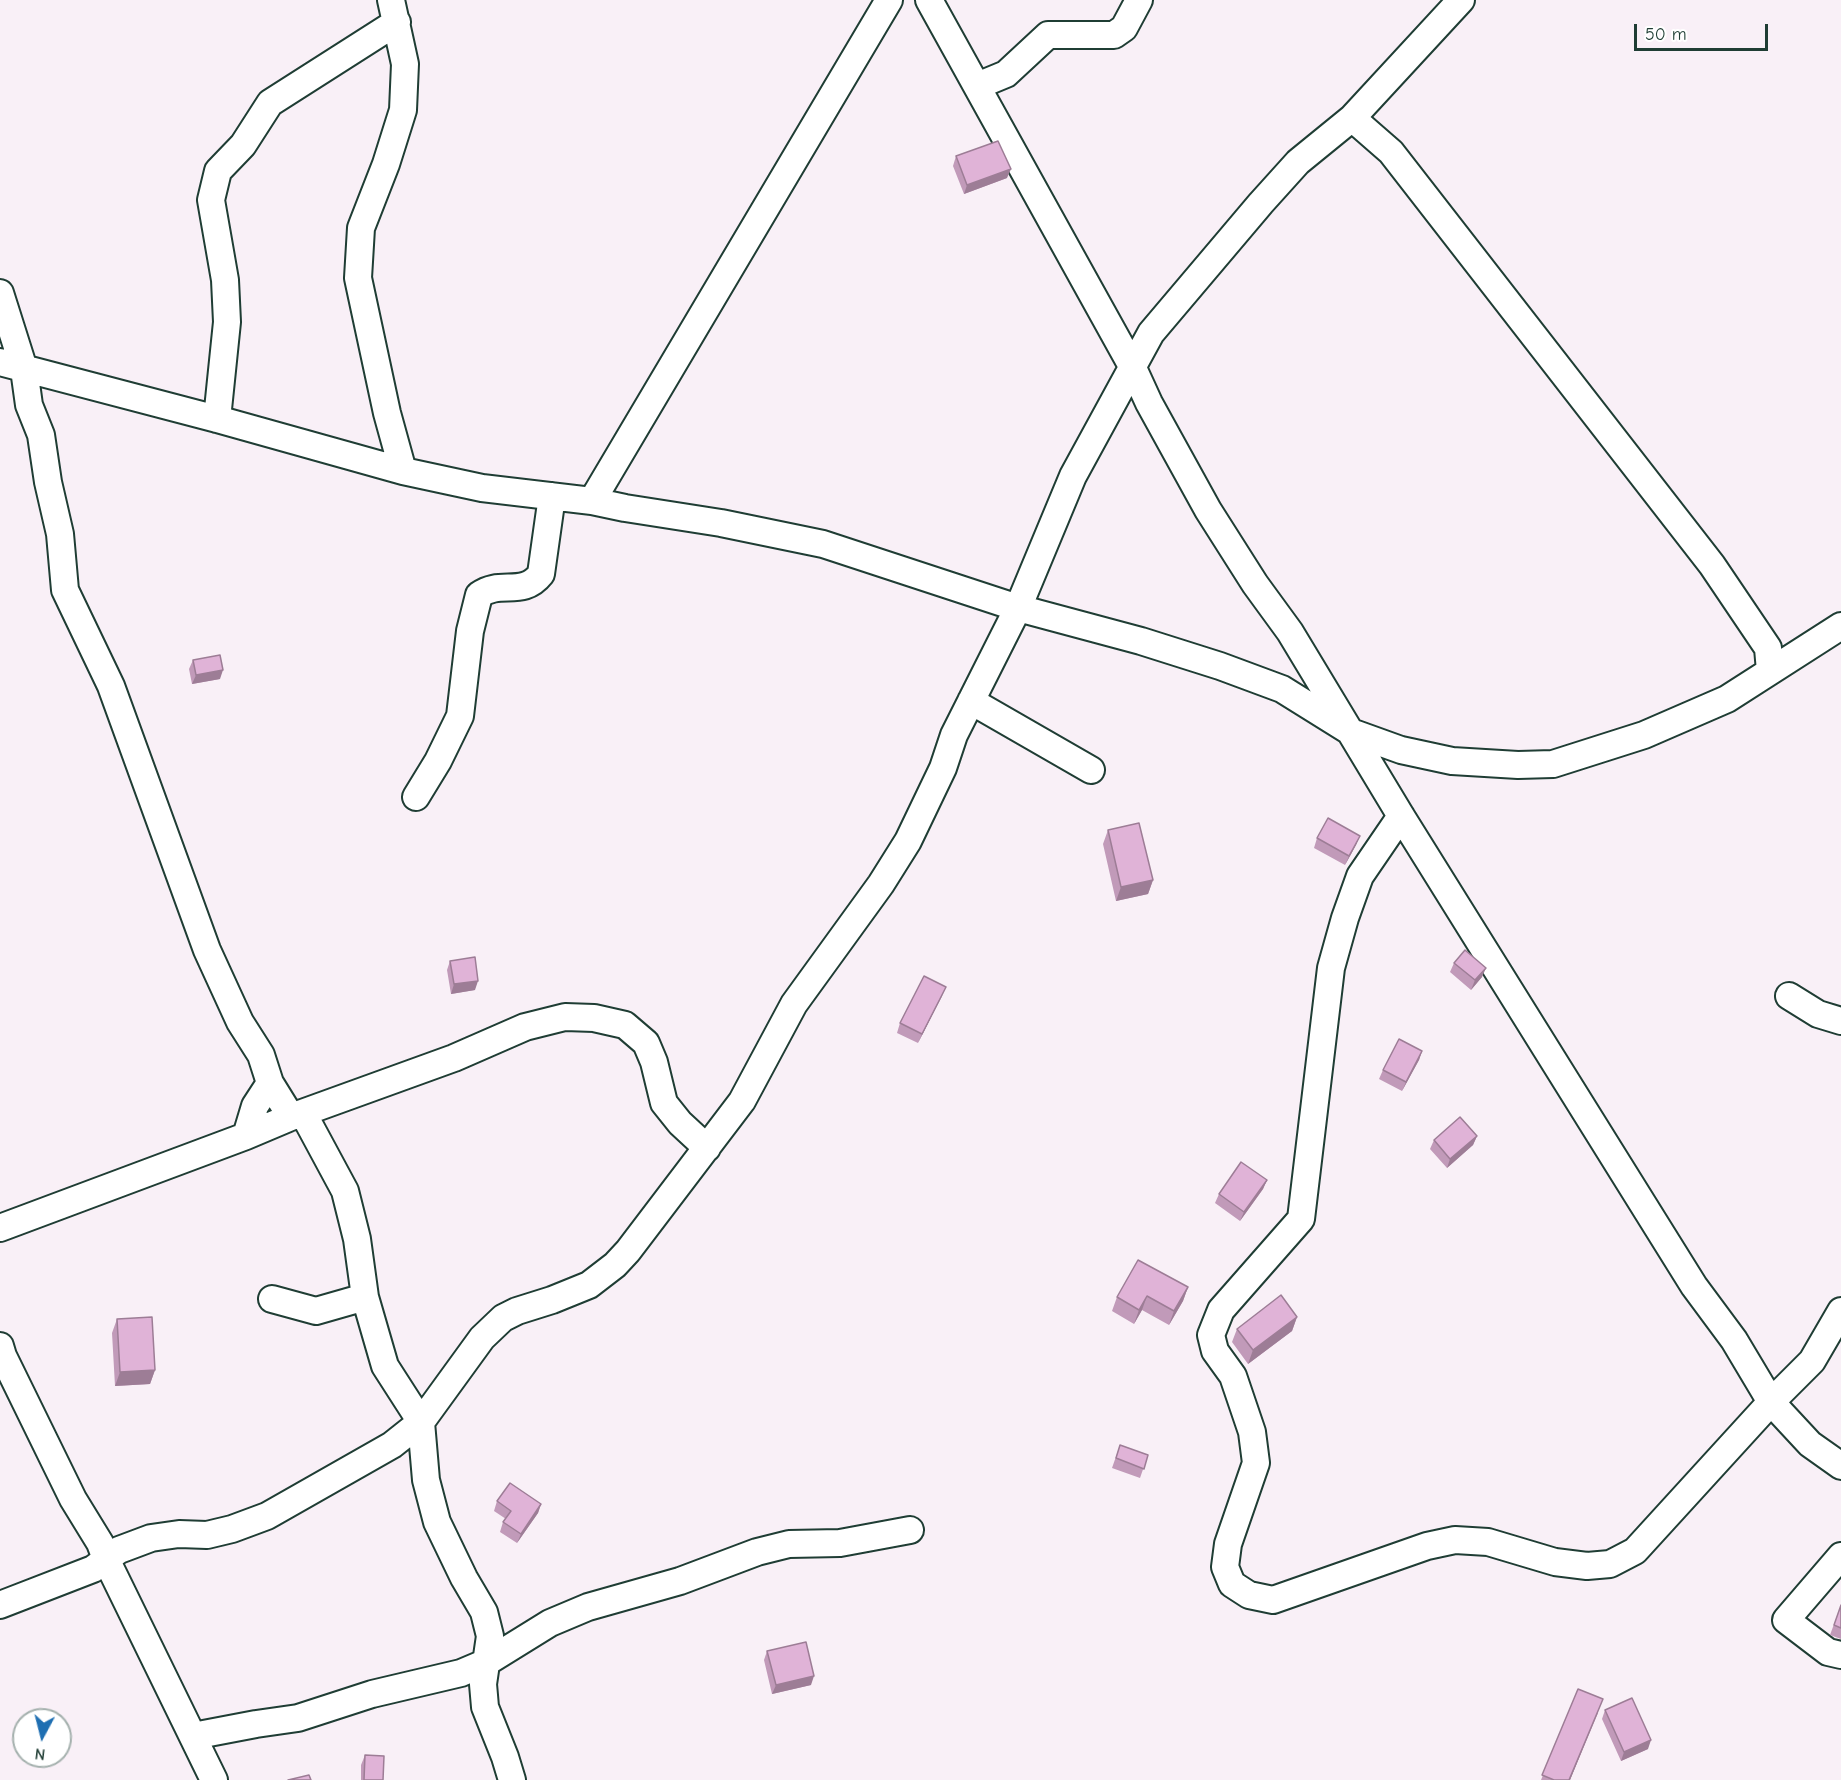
<!DOCTYPE html>
<html>
<head>
<meta charset="utf-8">
<style>
	body { margin:0 }
	#map { position:relative; width:1841px; height:1780px; overflow:hidden; background:#f9f0f7; font-family:"Comic Neue",sans-serif }
	canvas { display:block }
	.north { position:absolute; left:12px; top:1708px; width:60px; height:60px; box-sizing:border-box; background:#fff; border:2px solid #a5b1ae; border-radius:50%; rotate:187deg; font-size:16px; font-weight:700; line-height:24px; text-align:center; color:#1f3d34 }
	.north::after { content:''; display:block; margin:auto; width:21px; height:27px; background:#1f6fb2; clip-path:polygon(50% 0,100% 100%,50% 72%,0 100%) }
	.scale { position:absolute; left:1634px; top:24px; width:134px; height:27px; box-sizing:border-box; border:3px solid #1f3d34; border-top:0; padding-left:8px; font-size:18px; line-height:21px; white-space:nowrap; color:#1f3d34; -webkit-text-stroke:4px #fff; paint-order:stroke }
</style>
</head>
<body>
<div id="map">
<canvas width="1841" height="1780"></canvas>
<div class="north">N</div>
<div class="scale">50 m</div>
</div>
<script>
const ctx = document.querySelector('canvas').getContext('2d');
ctx.lineJoin = 'round';
function strokePath(path, color, width, dash) {
  ctx.strokeStyle = color;
  ctx.lineWidth = width;
  ctx.lineCap = dash ? 'butt' : 'round';
  ctx.setLineDash(dash || []);
  ctx.stroke(path);
}
function fillPath(path, color) {
  ctx.fillStyle = color;
  ctx.fill(path, 'evenodd');
}
const minor = new Path2D(`
	M391,0L405,64L403,110L386,164L361,228L358,278L387,413L403,471
	M929,0L1133,368L1149,403L1208,510L1255,584L1290,632L1401,816L1694,1286L1734,1340L1771,1402L1810,1444L1841,1466
	M977,86L1006,74L1048,35H1114L1124,28L1139,0
	M1352,118L1391,152L1712,565L1768,648L1770,671
	M0,293L24,369L29,405L41,435L48,482L60,534L65,590L111,686L207,950L240,1022L261,1055L270,1083L291,1117
	M0,362L217,419L403,471L482,488L592,501L625,508L721,523L823,544L1018,608L1141,641L1220,666L1282,689L1351,732L1401,750L1452,761L1518,765L1553,764L1644,735L1727,699L1841,626
	M217,419L227,322L225,280L211,200L218,171L243,145L270,103L397,22
	M592,501L889,0
	M971,701L1091,770
	M416,797L438,761L460,716L470,631L479,595C501,579 522,598 541,574L552,496
	M1401,816L1360,876L1345,918L1331,968L1301,1219L1221,1310L1211,1335L1215,1351L1233,1376L1252,1432L1256,1463L1228,1544L1225,1567L1232,1584L1249,1595L1273,1600L1427,1546L1455,1540L1488,1542L1555,1562L1587,1566L1610,1564L1635,1551L1771,1402L1812,1361L1841,1311
	M1789,996L1818,1014L1841,1021
	M303,1113L345,1191L357,1239L365,1297L385,1366L421,1422L426,1480L437,1522L464,1578L484,1612L490,1636L483,1684L485,1707L505,1757L512,1780
	M246,1136L255,1106L270,1083
	M0,1228L246,1136L291,1117L454,1058L525,1027L565,1017L594,1018L625,1025L646,1043L654,1062L664,1103L680,1123L707,1148
	M272,1299L316,1311L365,1297
	M0,1346L3,1356L73,1499L100,1543L106,1559L214,1780
	M1841,1556L1786,1620L1828,1652L1841,1655
	M0,1605L93,1569L119,1550L151,1538L179,1534L207,1535L232,1529L267,1516L392,1445L421,1422L482,1338L503,1318L517,1311L552,1300L589,1285L615,1265L628,1251L742,1101L794,1004L881,884L908,841L943,768L954,735L1018,608L1073,476L1151,333L1261,203L1298,162L1352,118L1461,0
	M193,1736L256,1724L298,1718L372,1694L461,1673L487,1662L550,1623L588,1607L680,1581L757,1552L789,1544L840,1543L910,1530`);
strokePath(minor, '#1f3d34', 30);
strokePath(minor, '#fff', 26);
fillPath(new Path2D(`
	M956,156L1007,178L964,194L953,166Z
	M193,660L220,679L192,684L189,669Z
	M1108,830L1153,880L1148,894L1116,901L1103,844Z
	M1360,836L1356,845L1345,865L1314,848L1317,838Z
	M450,961L475,990L451,994L447,970Z
	M1454,963L1482,977L1471,990L1450,972Z
	M942,996L918,1043L897,1033L900,1023Z
	M1422,1051L1419,1060L1402,1091L1379,1079L1383,1070Z
	M1477,1136L1473,1145L1447,1168L1430,1149L1434,1140Z
	M1267,1180L1263,1189L1240,1221L1215,1203L1219,1194Z
	M1188,1287L1183,1301L1169,1325L1142,1310L1134,1324L1112,1311L1117,1297Z
	M1297,1317L1292,1331L1248,1364L1232,1342L1237,1329Z
	M117,1319L155,1370L150,1384L115,1386L112,1333Z
	M1120,1445L1148,1455L1140,1478L1112,1468Z
	M497,1501L541,1504L538,1513L517,1543L500,1532L503,1522L506,1519L494,1511Z
	M1841,1605V1639L1830,1635Z
	M767,1651L811,1685L772,1694L764,1660Z
	M1578,1689L1598,1713L1570,1780H1541Z
	M1605,1710L1648,1749L1621,1761L1602,1719Z
	M365,1755L383,1780H361V1765Z`), '#c19ab9');
fillPath(new Path2D(`
	M1011,169L1007,178L964,194L967,185Z
	M223,670L220,679L192,684L196,675Z
	M1360,836L1356,845L1345,865L1349,856Z
	M1153,880L1148,894L1116,901L1121,887Z
	M1486,968L1482,977L1471,990L1475,980Z
	M478,981L475,990L451,994L454,984Z
	M946,987L942,996L918,1043L922,1034Z
	M1422,1051L1419,1060L1402,1091L1406,1082Z
	M1477,1136L1473,1145L1447,1168L1450,1159Z
	M1267,1180L1263,1189L1240,1221L1244,1212Z
	M1188,1287L1183,1301L1169,1325L1174,1311Z
	M1147,1296L1142,1310L1134,1324L1139,1310Z
	M1297,1317L1292,1331L1248,1364L1253,1350Z
	M155,1370L150,1384L115,1386L120,1372Z
	M541,1504L538,1513L517,1543L521,1534Z
	M814,1676L811,1685L772,1694L776,1685Z
	M1603,1699L1570,1780H1569Z
	M1651,1740L1648,1749L1621,1761L1624,1752Z`), '#9d7d96');
const building = new Path2D(`
	M998,141L1011,169L967,185L956,156Z
	M220,655L223,670L196,675L193,660Z
	M1328,818L1360,836L1349,856L1317,838Z
	M1139,823L1153,880L1121,887L1108,830Z
	M1465,950L1486,968L1475,980L1454,963Z
	M475,957L478,981L454,984L450,961Z
	M924,976L946,987L922,1034L900,1023Z
	M1399,1039L1422,1051L1406,1082L1383,1070Z
	M1460,1117L1477,1136L1450,1159L1434,1140Z
	M1241,1162L1267,1180L1244,1212L1219,1194Z
	M1138,1260L1188,1287L1174,1311L1147,1296L1139,1310L1117,1297Z
	M1281,1295L1297,1317L1253,1350L1237,1329Z
	M152,1317L155,1370L120,1372L117,1319Z
	M1120,1445L1148,1455L1144,1469L1116,1458Z
	M510,1483L541,1504L521,1534L503,1522L511,1511L497,1501Z
	M1841,1605V1628L1834,1625Z
	M806,1642L814,1676L776,1685L767,1651Z
	M1578,1689L1603,1699L1569,1780H1554L1542,1775Z
	M1632,1698L1651,1740L1624,1752L1605,1710Z
	M365,1755L384,1756L383,1780H364Z
	M309,1775L311,1780H288Z`);
fillPath(building, '#e0b3d7');
strokePath(building, '#9d7d96', 1.5);
</script>
</body>
</html>
